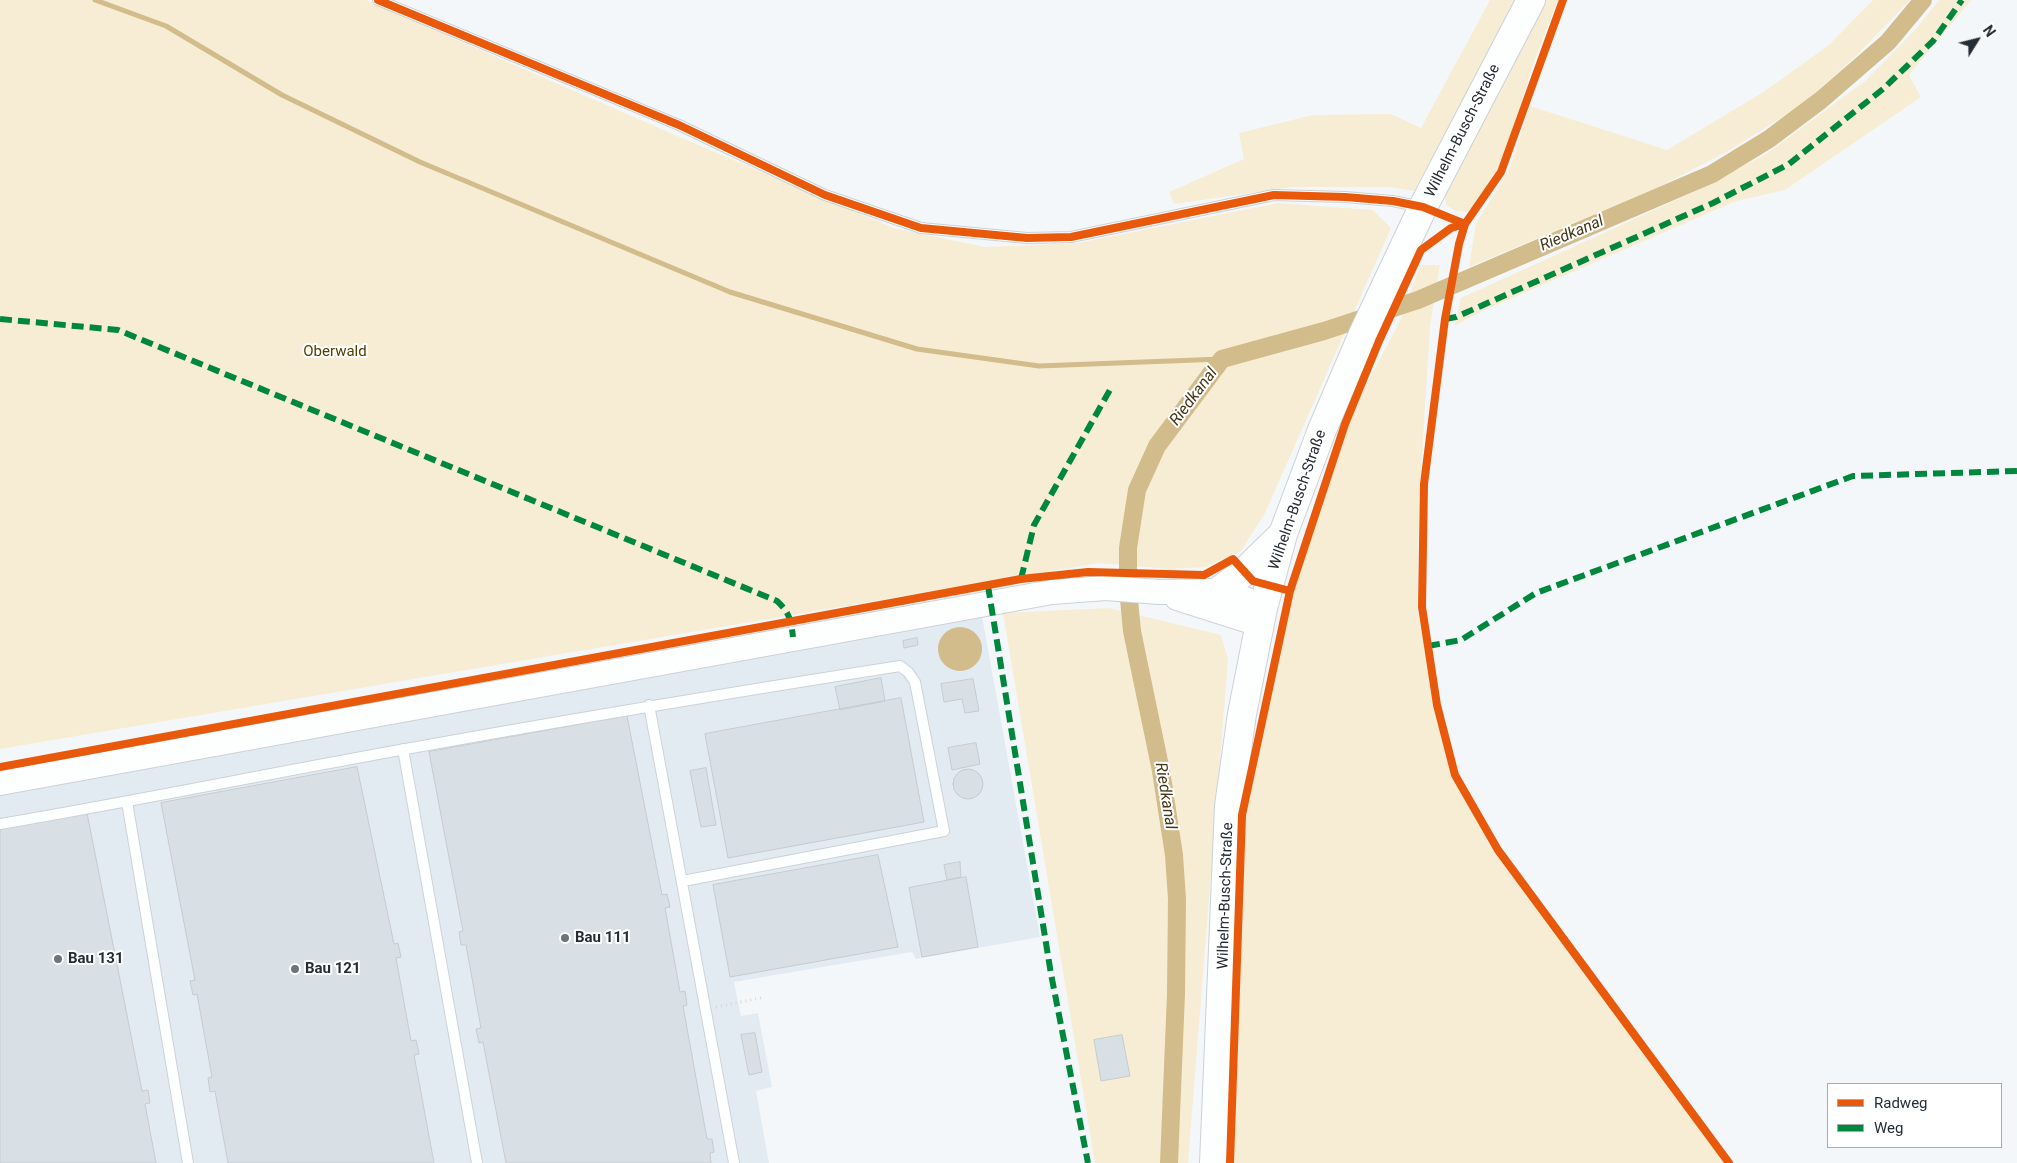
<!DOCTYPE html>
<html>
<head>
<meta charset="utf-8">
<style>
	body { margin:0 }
	#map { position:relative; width:2017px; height:1163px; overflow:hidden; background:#f4f7f9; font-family:Roboto,sans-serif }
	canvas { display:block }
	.legend { position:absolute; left:1827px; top:1083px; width:175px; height:65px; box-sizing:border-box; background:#fff; border:1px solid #a7abae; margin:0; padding:6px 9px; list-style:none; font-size:15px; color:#242d35 }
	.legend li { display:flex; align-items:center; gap:10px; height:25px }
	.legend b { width:25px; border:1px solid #a7abae }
	.north { position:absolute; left:1952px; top:15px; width:50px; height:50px; -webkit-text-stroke:4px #fff; paint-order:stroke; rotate:54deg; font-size:14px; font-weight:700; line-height:20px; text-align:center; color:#242d35 }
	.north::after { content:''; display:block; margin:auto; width:18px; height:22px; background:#242d35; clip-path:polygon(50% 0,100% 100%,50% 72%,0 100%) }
</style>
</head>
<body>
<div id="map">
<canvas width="2017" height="1163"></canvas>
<ul class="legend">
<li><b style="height:6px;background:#e8590c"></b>Radweg</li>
<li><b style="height:6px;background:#00873e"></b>Weg</li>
</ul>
<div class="north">N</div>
</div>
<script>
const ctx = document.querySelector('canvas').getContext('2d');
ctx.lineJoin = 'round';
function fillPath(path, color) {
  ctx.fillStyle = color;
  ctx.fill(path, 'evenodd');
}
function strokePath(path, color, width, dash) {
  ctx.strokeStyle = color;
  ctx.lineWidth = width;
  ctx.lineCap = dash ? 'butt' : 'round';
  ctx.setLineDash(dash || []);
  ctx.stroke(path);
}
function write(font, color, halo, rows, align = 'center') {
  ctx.font = font + ' Roboto,sans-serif';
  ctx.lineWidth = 4;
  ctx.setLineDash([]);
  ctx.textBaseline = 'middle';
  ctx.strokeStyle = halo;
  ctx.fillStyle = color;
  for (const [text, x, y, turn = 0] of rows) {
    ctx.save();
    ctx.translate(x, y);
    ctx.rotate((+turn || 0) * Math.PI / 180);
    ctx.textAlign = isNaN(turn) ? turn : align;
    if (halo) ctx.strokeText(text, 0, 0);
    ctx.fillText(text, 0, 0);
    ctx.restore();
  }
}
fillPath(new Path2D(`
	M982,616L1040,937L916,959L912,952L734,982L741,1016L758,1013L772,1087L756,1091L769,1163H0V795Z`), '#e3ebf2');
fillPath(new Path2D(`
	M0,0H366L675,135L893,228L985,247L1078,243L1278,203L1373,210L1391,228L1265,513L1241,551L1205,567L1168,569L1099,563L0,749Z
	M1490,0H1517L1414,191L1389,187H1292L1174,204L1169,192L1244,159L1239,133L1313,115L1391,114L1421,128Z
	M1543,0H1558C1549,22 1540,45 1532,68C1517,114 1504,180 1467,212L1456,211L1446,205L1444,194L1492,104Z
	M1873,0H1910L1855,57L1802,105L1728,151L1655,189L1469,267L1476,223L1510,168L1530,106L1667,150L1765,91L1829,45Z
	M1939,0H1971L1909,75L1921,97L1785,190L1736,201L1478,313L1455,326L1461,298L1698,190L1766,154L1865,81L1916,29Z
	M1420,265H1440L1430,327L1420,485L1417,609L1437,706L1455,776L1498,850L1728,1163H1232L1244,817L1289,604L1345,425L1401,319Z
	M1109,608L1221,635L1228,659L1188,1163H1095L1003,613Z`), '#f7edd4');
fillPath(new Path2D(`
	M938 649a22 22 0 1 1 44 0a22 22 0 1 1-44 0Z`), '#d2bc8b');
strokePath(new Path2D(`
	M95,0L166,26L282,95L420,162L730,292L917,349L1039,366L1222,359`), '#d2bc8b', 5);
strokePath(new Path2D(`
	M1169,1163L1176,994L1177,899L1174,855L1161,771L1132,631L1128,589V548L1137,490L1157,446L1222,359L1324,331L1418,300L1712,174L1769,139L1821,100L1888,42L1923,0`), '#d2bc8b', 18);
const building = new Path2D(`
	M917,638L918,645L904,648L903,641Z
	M881,678L885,701L840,710L835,687Z
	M973,679L979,711L965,713L962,699L944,702L941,684Z
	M901,698L924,822L728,858L705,734Z
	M627,716L662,895L667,894L670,907L665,908L680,992L685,991L687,1005L683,1006L707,1139H712L714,1152L710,1153L711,1163H506L483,1042L479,1043L476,1029L481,1028L466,945H461L459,932L463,931L429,752Z
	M976,743L980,764L952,770L948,748Z
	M357,767L394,944L398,943L401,957L396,958L411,1041L416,1040L419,1054L414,1055L434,1163H228L215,1091L210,1092L208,1078L212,1077L197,994L193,995L190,981L195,980L161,803Z
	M706,768L716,825L701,827L690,771Z
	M953 784a15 15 0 1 1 30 0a15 15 0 1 1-30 0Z
	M87,813L142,1091L148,1090L150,1103L145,1104L156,1163H0V829Z
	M878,855L898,947L730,977L713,885Z
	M960,862L961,877L947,880L944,865Z
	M966,877L978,947L922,957L909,888Z
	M755,1033L762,1072L749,1075L741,1035Z
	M1122,1035L1130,1076L1101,1081L1094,1040Z`);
fillPath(building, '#d9e0e5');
strokePath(building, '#c6ccd0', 1);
const service = new Path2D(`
	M378,0L679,125L825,195L921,228L1027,238L1071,237L1274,195L1345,197L1393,201L1422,207
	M649,705L734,1163
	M403,749L477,1163
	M127,802L188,1163
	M0,824C136,801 271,773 406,749C571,719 735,692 900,666L908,672L915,682L944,831L683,881`);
const tertiary = new Path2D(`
	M1177,598L1259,624
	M0,783L1052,592L1106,588L1159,592L1219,591L1245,599L1263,608`);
const secondary = new Path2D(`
	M1219,591L1244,572L1282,535
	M1214,1163L1229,806L1242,714L1263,608L1283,534L1322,430L1363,334L1423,207L1531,0`);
strokePath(service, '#ccd2d8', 12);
strokePath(tertiary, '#ccd2d8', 26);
strokePath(secondary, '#ccd2d8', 30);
strokePath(new Path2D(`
	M716,1007L765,997`), '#d6d8d9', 3, [1, 4]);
strokePath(service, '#fdfefe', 10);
strokePath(tertiary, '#fdfefe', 24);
strokePath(secondary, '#fdfefe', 28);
strokePath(new Path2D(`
	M0,319L118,330L777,601C790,613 791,620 793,637
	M1445,319L1456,317L1713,203L1789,164L1883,89L1933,41L1962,0
	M1021,579L1034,525L1111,388
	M988,586L1051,974L1088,1163
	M1428,646L1461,640L1536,593L1853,476L2017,471`), '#00873e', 6, [12, 6]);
strokePath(new Path2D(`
	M378,0L679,125L825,195L921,228L1027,238L1071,237L1274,195L1345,197L1393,201L1423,207L1465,224
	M1563,0L1501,172L1465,224L1459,244L1445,319L1424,484L1422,607L1437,705L1455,775L1498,850L1729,1163
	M0,767L1021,579L1088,572L1204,575L1233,559L1253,581L1290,591
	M1230,1163L1242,815L1290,591L1345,424L1379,341L1421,250L1451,228L1465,224`), '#e8590c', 8);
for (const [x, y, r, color] of [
	[565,938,5,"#6d747a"],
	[58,959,5,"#6d747a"],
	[295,969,5,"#6d747a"]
]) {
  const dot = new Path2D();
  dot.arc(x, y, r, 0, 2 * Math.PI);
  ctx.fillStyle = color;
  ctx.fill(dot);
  strokePath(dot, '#fff', 2);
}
write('15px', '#242d35', '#fff', [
	["Wilhelm-Busch-Straße",1463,131,-63],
	["Wilhelm-Busch-Straße",1298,500,-71],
	["Wilhelm-Busch-Straße",1226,896,-88]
]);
write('15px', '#533e00', '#fff', [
	["Oberwald",335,352]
]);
write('bold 15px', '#242d35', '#fff', [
	["Bau 111",575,938],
	["Bau 131",68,959],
	["Bau 121",305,969]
], 'left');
write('italic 16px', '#453818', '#fff', [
	["Riedkanal",1572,234,-23],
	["Riedkanal",1194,397,-53],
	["Riedkanal",1165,796,81]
]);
</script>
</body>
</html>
